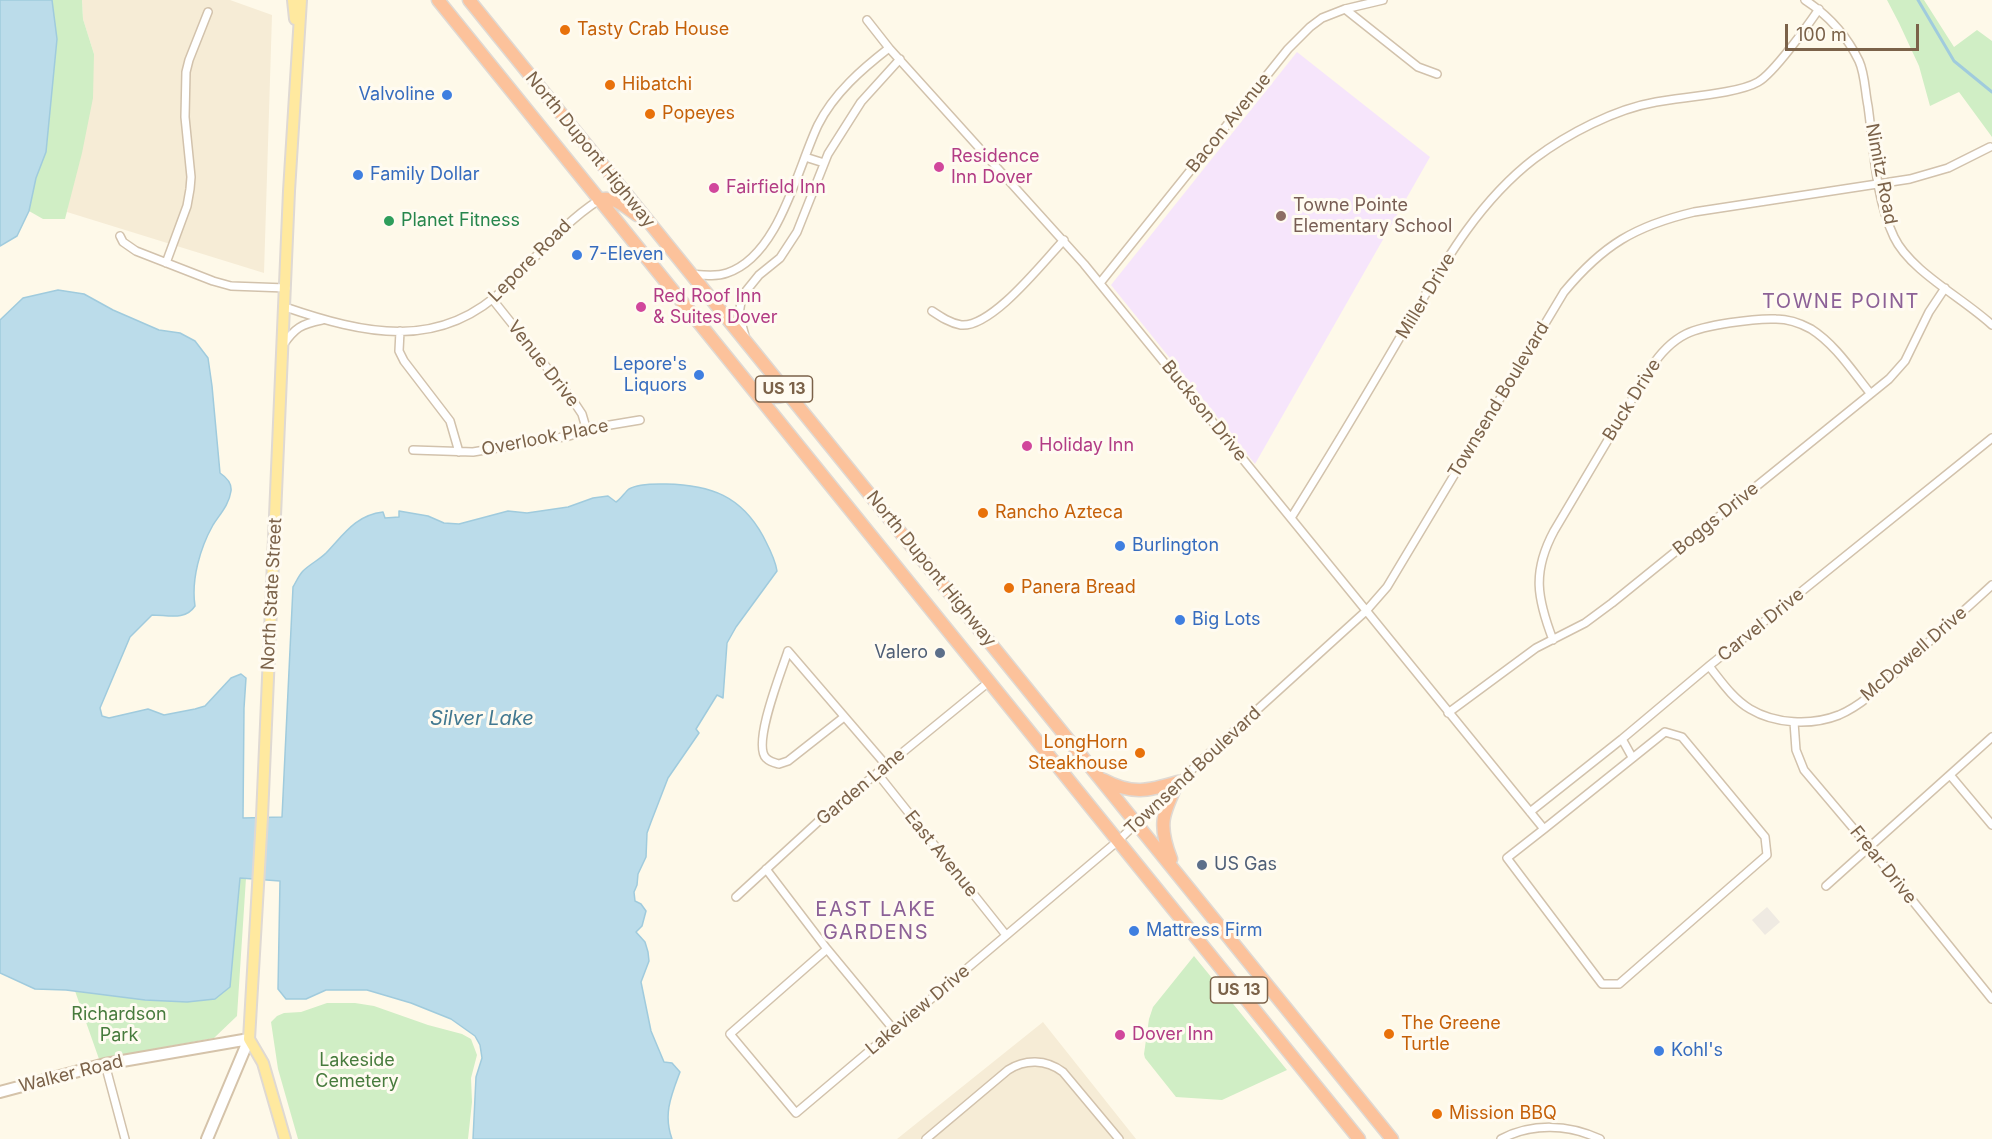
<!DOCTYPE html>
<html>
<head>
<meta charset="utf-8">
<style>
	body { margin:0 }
	#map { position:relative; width:1992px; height:1139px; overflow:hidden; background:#fef9e9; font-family:Inter,sans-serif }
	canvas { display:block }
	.scale { position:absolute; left:1785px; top:24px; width:134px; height:27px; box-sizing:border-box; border:3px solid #7b6249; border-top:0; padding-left:8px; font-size:18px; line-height:21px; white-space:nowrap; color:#7b6249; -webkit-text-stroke:4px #fffbf1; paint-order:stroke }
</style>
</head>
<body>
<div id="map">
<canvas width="1992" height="1139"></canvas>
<div class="scale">100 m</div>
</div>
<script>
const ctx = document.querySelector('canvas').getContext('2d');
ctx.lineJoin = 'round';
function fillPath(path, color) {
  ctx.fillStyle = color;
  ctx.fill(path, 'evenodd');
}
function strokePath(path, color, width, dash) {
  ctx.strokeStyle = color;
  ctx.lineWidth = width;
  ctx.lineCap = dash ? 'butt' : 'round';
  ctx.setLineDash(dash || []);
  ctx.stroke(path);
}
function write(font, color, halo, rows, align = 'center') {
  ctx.font = font + ' Inter,sans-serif';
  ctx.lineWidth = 6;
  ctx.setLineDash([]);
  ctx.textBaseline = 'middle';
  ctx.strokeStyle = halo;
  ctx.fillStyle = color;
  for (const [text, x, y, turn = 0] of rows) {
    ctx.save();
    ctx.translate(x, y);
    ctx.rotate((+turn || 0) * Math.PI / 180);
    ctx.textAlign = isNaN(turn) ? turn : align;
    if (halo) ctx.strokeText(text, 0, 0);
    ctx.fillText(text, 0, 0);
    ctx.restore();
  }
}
fillPath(new Path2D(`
	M82,0H230L272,15L264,273L67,212L94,54L83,19Z
	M1043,1022L1136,1139H897Z`), '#f6ecd6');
fillPath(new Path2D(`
	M1767,907L1780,922L1765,935L1752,920Z`), '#efeae2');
fillPath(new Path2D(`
	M1297,52L1430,157L1255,464L1111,285Z`), '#f6e5fb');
fillPath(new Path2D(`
	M52,0H82L83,19L94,54L93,98L82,153L65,219H43L29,211L36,178L46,152L57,39Z
	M1887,0H1924L1954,47L1977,30L1992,41V137L1959,92L1930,106L1919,66L1899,23Z
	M240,878H246L237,1016L214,1038L99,1059L75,991L145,1000Z
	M1194,956L1287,1070L1222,1100L1176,1097L1145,1058L1144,1054L1149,1019L1153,1007Z
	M327,1003H355L374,1006L428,1025L462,1034L471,1039L477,1055L471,1078L472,1102L468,1139H298L278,1069L271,1022L277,1016L284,1013L301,1012Z`), '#d0eec5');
const water = new Path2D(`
	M0,0H52L57,39L46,152L36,178L29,211L17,236L0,246Z
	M58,290L84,294L113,310L159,330L180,333L195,341L208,358L212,386L220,473C226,477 232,483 231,491C229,505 220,514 213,525C200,548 191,580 195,606C185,621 168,615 152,615L130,637L100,708L102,716L109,718L148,709L164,715L195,709L205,706L231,678L241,674L246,678L244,708L243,818L282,817L293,587C296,582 299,575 303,571C310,564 319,560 326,553C344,534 356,515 383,512L385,518L399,517V511L428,516L444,523L459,524L508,511L527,513L568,507L593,498L608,496L616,502C621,499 625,492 629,489C639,483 656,484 666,484C711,485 741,496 763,536C769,548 775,558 777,571L736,627L727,643L723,698L717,695L696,729L699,733L668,778L651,822L647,833L646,857L638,874L637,885L634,892L635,901L641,904L646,911L642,926L636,932L645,942L648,952L649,961L641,982L651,1031L664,1062L672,1063L680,1072C671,1096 663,1114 672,1139H473L476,1077L482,1058L480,1045L475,1036L451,1019L411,1003L367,990H326L306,999H286L278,989L280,881L240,878L230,987L215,999L187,1002L145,1000L66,990L35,989L0,973V320L23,298Z`);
fillPath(water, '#bbdcea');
strokePath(water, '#a0cbdd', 1.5);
strokePath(new Path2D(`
	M1918,0L1954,61L1992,92`), '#a0cbdd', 3);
const street = new Path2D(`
	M1805,0C1828,15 1847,36 1859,61C1865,74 1865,92 1868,106C1874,149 1875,197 1894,237C1910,271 1963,298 1992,325
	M1345,9L1418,67L1437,74
	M867,20L889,48L1084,264L1544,829L1507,858L1602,984H1619L1767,855L1765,837L1697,755L1682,737L1665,732L1544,829
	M805,157L824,163
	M120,236L123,242L136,251L213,281L231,286L286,288
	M166,263L187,206L190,189L191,177L185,117L186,72L189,60L208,12
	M691,274C703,275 716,277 727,273C779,256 797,169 818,125C834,93 862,69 889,48
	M1100,283L1288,49L1310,27L1322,18L1345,9L1383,0
	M493,300L572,399L582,414L587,431
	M285,307C364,334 440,352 506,287C537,257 562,224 599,200
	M932,311C941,317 950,323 961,325C992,328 1043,262 1064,240
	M400,331L399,351L404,361L450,421L459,452
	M745,336L739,314L742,296L759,275L780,258L797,232L828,154L861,102L900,59
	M283,345C295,328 301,324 322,320
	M413,450L473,452L569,436L598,427L640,420
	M1291,518C1328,459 1364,399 1399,339C1438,274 1473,206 1534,159C1567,134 1615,109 1656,102C1682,97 1737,94 1758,82C1774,73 1808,25 1819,9
	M1553,640C1537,598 1532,572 1554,531L1650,369C1659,355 1670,342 1686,334C1704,325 1755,318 1776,319C1788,319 1800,323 1811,329C1835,344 1853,372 1870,393
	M788,651C782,670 752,744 766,758C770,762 775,763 779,764L788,761L844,717
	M788,651L886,765
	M1709,666C1721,681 1733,699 1750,709C1775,724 1811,726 1839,715C1865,704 1886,681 1907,662C1935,636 1964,611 1992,585
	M1448,713L1536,648L1585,623L1612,603L1889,379L1905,361L1929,312L1945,288
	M1794,722L1796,750L1804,770L1870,848L1992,999
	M1622,739L1632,757
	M877,773L1006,935
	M1950,775L1992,825
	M1530,812L1622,739L1709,666L1992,438
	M766,869L827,949L894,1030
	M1826,886L1992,737
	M736,897L821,819L990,681
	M827,949L730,1034L796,1113L1119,840L1204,758L1366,611L1387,587L1564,292C1603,245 1635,226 1694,212L1910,179L1948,168L1990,147
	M105,1064L125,1139
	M926,1139L1008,1070C1025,1059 1046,1059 1063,1072L1119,1139
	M1501,1139C1532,1123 1568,1124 1600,1139`);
const secondary = new Path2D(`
	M0,1092L105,1064L249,1039
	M207,1139L249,1039`);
const primary = new Path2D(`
	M293,0L295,19
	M285,1139L263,1063L249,1039L262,817L289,191L301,0`);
const highway = new Path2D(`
	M438,0L1359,1139
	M469,0L1392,1139
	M599,200C614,195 625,207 637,215
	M761,386C769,396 775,400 788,394
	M1104,780C1132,795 1148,791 1178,782
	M1171,859C1158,825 1162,815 1178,782`);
strokePath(street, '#d2c2ac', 10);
strokePath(secondary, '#d5c3aa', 14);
strokePath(primary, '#dfd9d3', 14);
strokePath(highway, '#dfd9d3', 15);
strokePath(street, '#fff', 7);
strokePath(secondary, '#fff', 10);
strokePath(primary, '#ffe99f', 10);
strokePath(highway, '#fcc29b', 12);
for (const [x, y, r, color] of [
	[565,30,6,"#e8710a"],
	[610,85,6,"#e8710a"],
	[447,95,6,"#3f7fe0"],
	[650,114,6,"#e8710a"],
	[939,167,6,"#d1479c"],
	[358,175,6,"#3f7fe0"],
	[714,188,6,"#d1479c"],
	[1281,216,6,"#8d6e63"],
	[389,221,6,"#2e9e5b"],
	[577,255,6,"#3f7fe0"],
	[641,307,6,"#d1479c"],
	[699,375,6,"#3f7fe0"],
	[1027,446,6,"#d1479c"],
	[983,513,6,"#e8710a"],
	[1120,546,6,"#3f7fe0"],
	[1009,588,6,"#e8710a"],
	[1180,620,6,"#3f7fe0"],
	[940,653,6,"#5c6f8a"],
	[1140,753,6,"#e8710a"],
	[1202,865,6,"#5c6f8a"],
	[1134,931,6,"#3f7fe0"],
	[1389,1034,6,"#e8710a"],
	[1120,1035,6,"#d1479c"],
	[1659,1051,6,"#3f7fe0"],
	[1437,1114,6,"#e8710a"]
]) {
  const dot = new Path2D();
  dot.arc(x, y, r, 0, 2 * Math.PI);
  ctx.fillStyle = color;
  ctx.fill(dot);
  strokePath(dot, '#fffbf1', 2);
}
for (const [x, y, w] of [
	[784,389,57],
	[1239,990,57]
]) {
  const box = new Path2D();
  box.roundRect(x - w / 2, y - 13, w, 26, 4.5);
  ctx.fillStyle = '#fffbf1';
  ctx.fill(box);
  strokePath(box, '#7b6249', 1.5);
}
write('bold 16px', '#7b6249', null, [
	["US 13",784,389],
	["US 13",1239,990]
]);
write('18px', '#c56008', '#fffbf1', [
	["Tasty Crab House",577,30],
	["Hibatchi",622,85],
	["Popeyes",662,114],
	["Rancho Azteca",995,513],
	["Panera Bread",1021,588],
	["LongHorn",1128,743,"right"],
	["Steakhouse",1128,764,"right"],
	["The Greene",1401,1024],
	["Turtle",1401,1045],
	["Mission BBQ",1449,1114]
], 'left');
write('18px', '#366cbe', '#fffbf1', [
	["Valvoline",435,95,"right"],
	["Family Dollar",370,175],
	["7-Eleven",589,255],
	["Lepore's",687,365,"right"],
	["Liquors",687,386,"right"],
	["Burlington",1132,546],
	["Big Lots",1192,620],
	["Mattress Firm",1146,931],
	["Kohl's",1671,1051]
], 'left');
write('18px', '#7b6249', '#fffbf1', [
	["Bacon Avenue",1229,123,-51],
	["North Dupont Highway",590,150,51],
	["Nimitz Road",1881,174,79],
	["Lepore Road",530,261,-45],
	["Miller Drive",1426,296,-59],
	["Venue Drive",543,364,52],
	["Townsend Boulevard",1499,400,-59],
	["Buck Drive",1632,400,-58],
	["Buckson Drive",1204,411,51],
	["Overlook Place",545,438,-11],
	["Boggs Drive",1716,519,-39],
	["North Dupont Highway",931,569,51],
	["North State Street",272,594,-87],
	["Carvel Drive",1761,625,-39],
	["McDowell Drive",1914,654,-41],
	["Townsend Boulevard",1193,771,-43],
	["Garden Lane",861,787,-40],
	["East Avenue",941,854,51],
	["Frear Drive",1883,865,51],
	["Lakeview Drive",918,1010,-40],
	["Walker Road",71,1074,-14]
]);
write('18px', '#b23c85', '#fffbf1', [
	["Residence",951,157],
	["Inn Dover",951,178],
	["Fairfield Inn",726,188],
	["Red Roof Inn",653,297],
	["& Suites Dover",653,318],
	["Holiday Inn",1039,446],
	["Dover Inn",1132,1035]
], 'left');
write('18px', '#785e54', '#fffbf1', [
	["Towne Pointe",1293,206],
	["Elementary School",1293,227]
], 'left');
write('18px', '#27864d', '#fffbf1', [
	["Planet Fitness",401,221]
], 'left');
write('18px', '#4e5e75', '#fffbf1', [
	["Valero",928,653],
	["US Gas",1214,865,"left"]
], 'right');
write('18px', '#477b3d', '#fffbf1', [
	["Richardson",119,1015],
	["Park",119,1036],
	["Lakeside",357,1061],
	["Cemetery",357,1082]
]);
ctx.letterSpacing = '1.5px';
write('20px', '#8c6197', '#fffbf1', [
	["TOWNE POINT",1841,302],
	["EAST LAKE",876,910],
	["GARDENS",876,933]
]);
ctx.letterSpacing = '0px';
write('italic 20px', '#417890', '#fffbf1', [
	["Silver Lake",482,719]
]);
</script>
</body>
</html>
